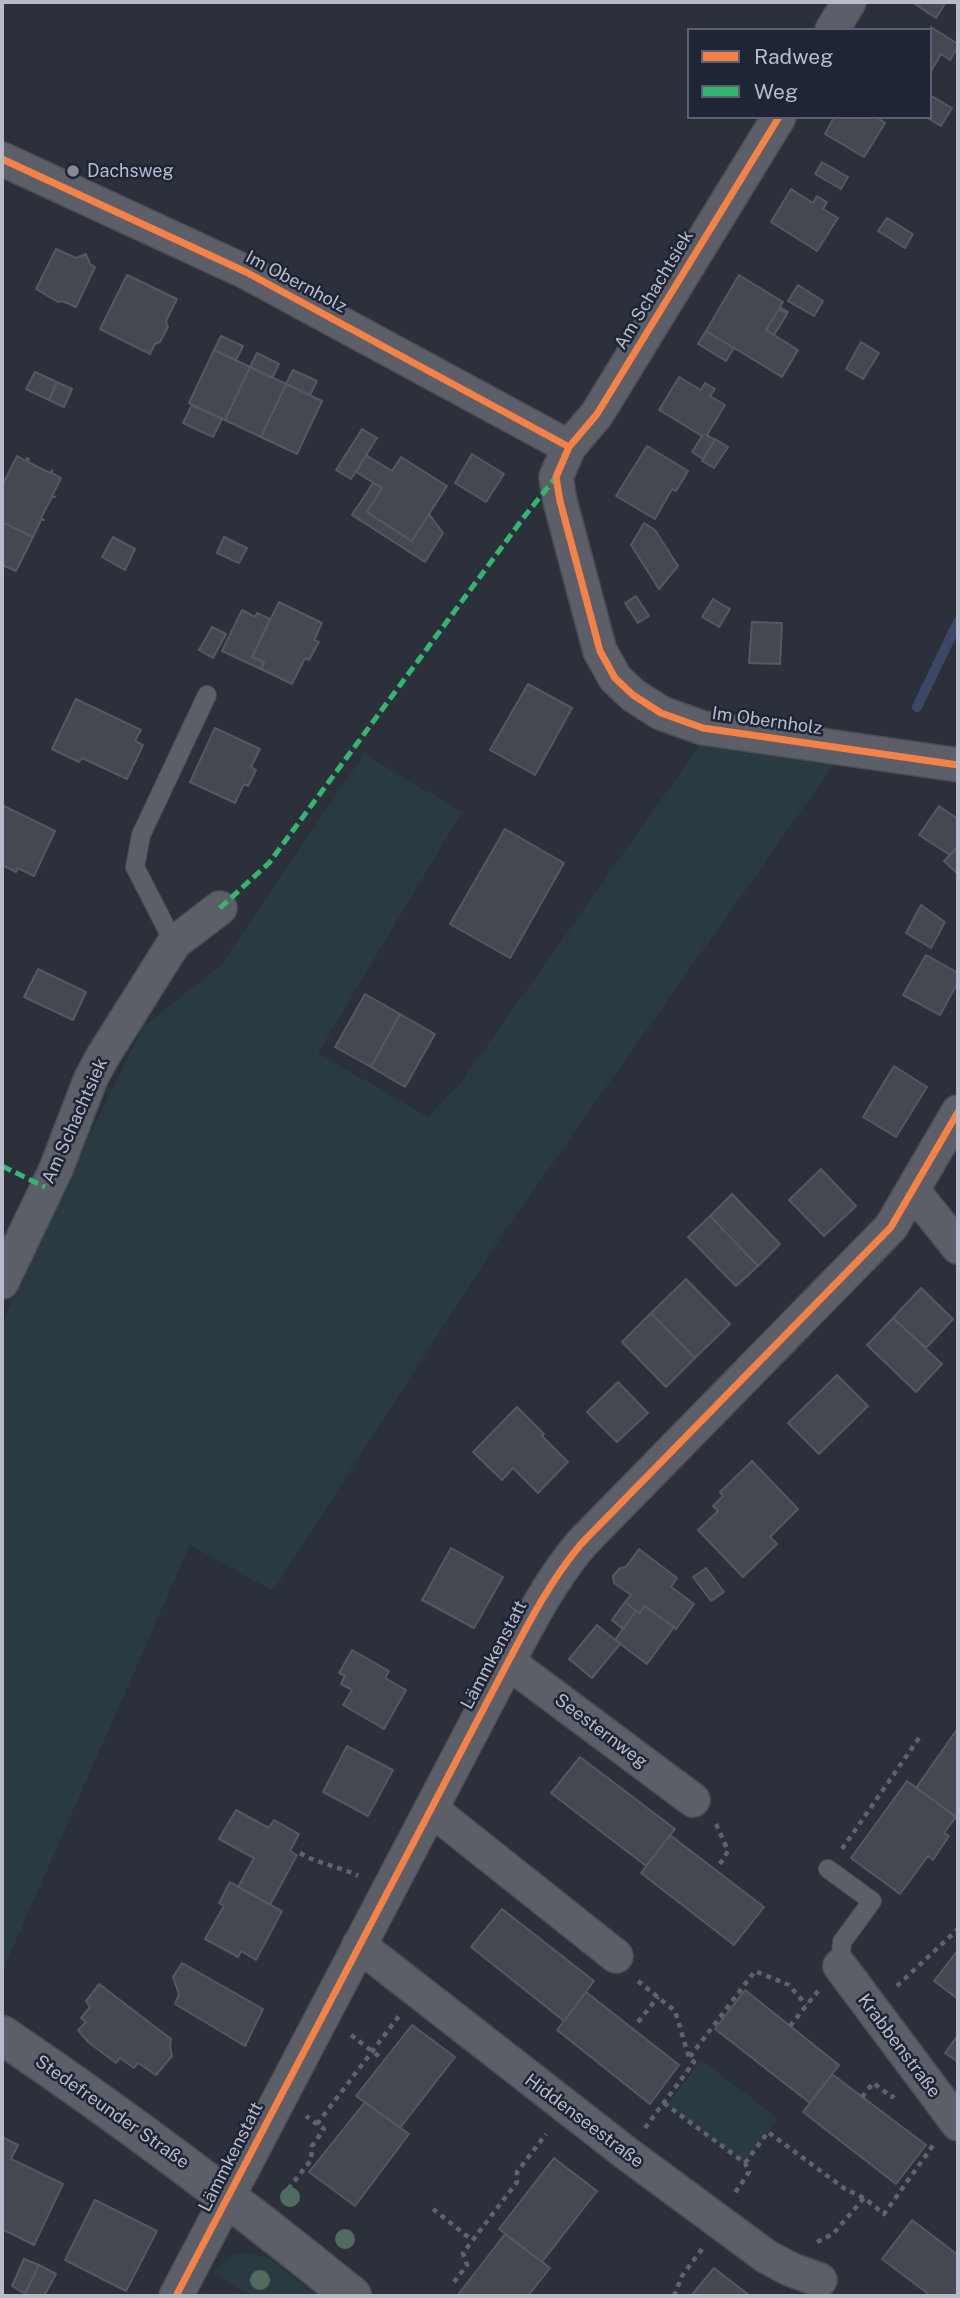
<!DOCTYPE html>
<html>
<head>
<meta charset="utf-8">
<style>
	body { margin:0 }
	#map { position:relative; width:960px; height:2298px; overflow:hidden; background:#2c303a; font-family:"Public Sans",sans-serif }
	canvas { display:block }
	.frame { position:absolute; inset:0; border:4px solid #b7bbca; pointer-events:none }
	.legend { position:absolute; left:687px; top:28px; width:245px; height:91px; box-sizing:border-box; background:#1f2535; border:2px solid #5c6171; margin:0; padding:9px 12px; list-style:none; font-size:21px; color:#b7bbca }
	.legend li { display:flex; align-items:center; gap:14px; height:35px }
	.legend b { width:35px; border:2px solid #5c6171 }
</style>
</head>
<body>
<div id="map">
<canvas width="960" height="2298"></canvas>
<div class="frame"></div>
<ul class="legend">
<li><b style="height:9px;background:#f48246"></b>Radweg</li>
<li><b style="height:9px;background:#33b770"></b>Weg</li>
</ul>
</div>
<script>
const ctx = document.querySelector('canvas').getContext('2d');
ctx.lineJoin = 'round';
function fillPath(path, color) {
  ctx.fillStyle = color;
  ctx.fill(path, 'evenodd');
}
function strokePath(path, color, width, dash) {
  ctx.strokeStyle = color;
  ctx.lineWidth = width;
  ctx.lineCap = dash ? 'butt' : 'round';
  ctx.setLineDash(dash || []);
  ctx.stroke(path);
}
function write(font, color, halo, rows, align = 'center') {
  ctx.font = font + ' "Public Sans",sans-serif';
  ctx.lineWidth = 5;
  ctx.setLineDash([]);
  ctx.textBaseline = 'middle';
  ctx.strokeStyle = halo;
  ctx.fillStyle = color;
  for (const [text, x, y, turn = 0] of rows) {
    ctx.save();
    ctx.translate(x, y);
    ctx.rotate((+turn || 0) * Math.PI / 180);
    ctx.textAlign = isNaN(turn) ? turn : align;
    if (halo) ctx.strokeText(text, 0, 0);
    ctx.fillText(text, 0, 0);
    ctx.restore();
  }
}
fillPath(new Path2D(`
	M704,739L835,763L504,1232L273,1591L190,1545L2,1972V1325L54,1207L142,1028L220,966L364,754L462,812L318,1053L428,1117L462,1081Z
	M701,2060L778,2118L745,2163L667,2105Z
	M248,2253L270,2259L318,2296H252L213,2273L233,2254Z`), '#293a40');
strokePath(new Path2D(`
	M917,707L958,622`), '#3b4765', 10);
const building = new Path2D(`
	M912,2H946L936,18Z
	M931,27L958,44V46L950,60L941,54L930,73Z
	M930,95L952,108L941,126L926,117H930Z
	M834,117H876L885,123L864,157L825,134Z
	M822,162L848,177L841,189L815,174Z
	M791,189L813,203L817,196L827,202L823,209L838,218L817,251L771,222Z
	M887,218L913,234L905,248L878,231Z
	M56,249L76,258L86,254L90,264L95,267L76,307L62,301L58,302L36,289Z
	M127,275L177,299L166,321L168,327L160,342L155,344L150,354L100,329Z
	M739,275L783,302L780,307L788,312L779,309L766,330L798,350L782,377L706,331Z
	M798,285L823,301L814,316L788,301Z
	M779,309L787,314L774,335L766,330Z
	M706,331L734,348L726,361L698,344Z
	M221,336L243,346L236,360L214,350Z
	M861,342L879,353L863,379L846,369Z
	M214,350L250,367L225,420L189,403Z
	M257,353L279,364L272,378L250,367Z
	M250,367L286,384L261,437L225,420Z
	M293,370L317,381L310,395L286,384Z
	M35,372L57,382L49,400L26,389Z
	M679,377L701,390L705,383L715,389L710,396L725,405L707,435L715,440L703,459L692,452L702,436L659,410Z
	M57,382L72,389L64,407L49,400Z
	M286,384L322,401L297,454L261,437Z
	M192,405L222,419L213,437L183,423Z
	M362,429L377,438L351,479L336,470Z
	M715,439L728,447L714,468L702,461Z
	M647,446L688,471L676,491L672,489L655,519L616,496Z
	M472,454L504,474L486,502L455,483Z
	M366,455L392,471L401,457L447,486L412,541L367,512L382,488L356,472Z
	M17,456L26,461L27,458L29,459L28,462L50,473L52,470V473L61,478L52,496L55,497H52L41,518L44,520H41L33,537L2,522V487L4,482L2,481L5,480Z
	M373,483L382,488L367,512L412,541L429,514L443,533L425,562L352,515Z
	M2,522L33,537L16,571L2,565Z
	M644,523L655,530L678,566L659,589L631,545Z
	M113,537L135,549L125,570L102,557Z
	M224,537L247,548L239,563L217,553Z
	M636,596L649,616L638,623L625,603Z
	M713,599L730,609L719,627L702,617Z
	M279,602L322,623L314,640L319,642L309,660L305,658L292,684L261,669L264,662L252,657Z
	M242,610L255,617L257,613L270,619L252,657L264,662L261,669L222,651Z
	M752,622L782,623L780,664L749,663Z
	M212,627L226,634L213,658L199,650Z
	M528,684L572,708L535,775L490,750Z
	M76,699L141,730L135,741L143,745L127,779L82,758L79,762L52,749Z
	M215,728L260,749L251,767L256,770L248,786L244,784L235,803L190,782Z
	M2,805L55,831L34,876L18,868L16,872L2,865Z
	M939,806L958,819V846L950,855L919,835Z
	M505,829L564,863L510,958L450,924Z
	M958,846V874L944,861Z
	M921,905L945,922L931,948L906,933Z
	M926,955L958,973V982L940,1015L903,995Z
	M38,969L86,992L73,1020L24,997Z
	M365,994L400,1014L371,1067L335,1047Z
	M400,1014L435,1034L405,1087L371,1067Z
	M894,1066L927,1087L896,1137L863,1117Z
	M821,1169L856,1206L824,1236L789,1200Z
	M732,1194L780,1244L758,1266L710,1216Z
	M710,1216L758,1266L736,1286L688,1237Z
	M686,1279L730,1324L695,1358L651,1313Z
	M921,1288L953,1319L926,1348L893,1318Z
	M651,1313L695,1358L666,1387L622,1342Z
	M893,1318L942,1364L916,1392L867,1345Z
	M837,1375L868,1406L819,1454L788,1423Z
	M618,1382L648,1413L617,1442L587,1412Z
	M517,1407L544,1434L542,1436L568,1462L538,1493L513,1468L502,1480L473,1452Z
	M752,1461L798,1509L770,1537L777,1544L743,1577L698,1530L718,1511L713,1506L723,1496L720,1492Z
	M451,1548L503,1577L474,1628L422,1600Z
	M639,1549L677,1578L671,1587L694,1604L676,1629L645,1606L640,1613L636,1611L625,1602L631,1595L614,1583L613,1576L620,1568L626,1567Z
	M706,1568L724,1592L711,1601L693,1577Z
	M625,1602L636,1611L623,1629L612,1620Z
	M645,1606L674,1627L647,1664L615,1640L636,1611L640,1613Z
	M597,1625L620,1644L592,1678L569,1659Z
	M352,1650L389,1671L385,1678L406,1690L384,1729L343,1705L352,1690L341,1684L345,1676L339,1673Z
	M958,1728V1818L916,1788Z
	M347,1746L393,1770L368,1816L323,1792Z
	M580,1757L675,1829L646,1866L551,1793Z
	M907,1781L956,1817L944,1833L949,1836L933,1860L928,1856L900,1894L851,1858Z
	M236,1810L269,1828L274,1820L299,1834L290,1851L297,1855L270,1905L238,1887L254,1858L219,1839Z
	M670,1835L764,1907L734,1945L641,1873Z
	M230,1882L282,1911L256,1960L241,1951L238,1957L205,1939L224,1906L219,1903Z
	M502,1909L594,1981L564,2021L471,1947Z
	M958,1950V1999L934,1981Z
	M182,1963L263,2009L245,2046L175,2004L179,1994L173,1977Z
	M99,1984L171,2039L170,2046L172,2056L156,2075L138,2063L134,2068L120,2058L116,2063L88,2042L78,2030L86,2022L81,2018L90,2007L86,2001Z
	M745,1990L839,2065L810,2103L715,2029Z
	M586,1992L679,2065L650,2104L557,2030Z
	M412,2025L455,2057L400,2128L356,2096Z
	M958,2035V2062L945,2053Z
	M832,2074L926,2145L896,2184L803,2112Z
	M365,2102L409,2134L355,2206L309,2172Z
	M2,2137L18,2145L11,2159L63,2184L34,2245L2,2229Z
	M554,2158L597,2191L542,2262L499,2229Z
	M95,2200L157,2231L126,2291L65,2260Z
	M912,2220L958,2255V2296H931L882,2259Z
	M505,2234L550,2268L528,2296H457Z
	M24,2259L39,2265L25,2294L12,2286Z
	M39,2265L56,2274L44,2296H29L25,2294Z
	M714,2268L750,2296H691Z`);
fillPath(building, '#454851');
strokePath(building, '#545861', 2);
const service = new Path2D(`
	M174,943L135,867L141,835L207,695
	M828,1869L872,1901L842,1942L840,1966`);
const minor = new Path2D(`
	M832,30L849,2
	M779,117L597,414L569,447L556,477L560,501L600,651L615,678L633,695L661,713L703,728L958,765
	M2,159L246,272L569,447
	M914,1192L958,1247
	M2,1282L56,1169L91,1078L103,1056L174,943L220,908
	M508,1662L693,1800
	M431,1809L616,1956
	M359,1945L626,2153L767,2257L792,2270L820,2280
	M840,1966L958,2124
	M176,2296L508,1662C530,1620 551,1580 581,1544L891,1227L958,1112`);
const tertiary = new Path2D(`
	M2,2035C123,2117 239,2204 352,2296`);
strokePath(service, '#4a4d54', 20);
strokePath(minor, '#4a4d54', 36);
strokePath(tertiary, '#4a4d54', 41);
strokePath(new Path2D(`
	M716,1824L728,1851L720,1864
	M842,1849L921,1735
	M300,1853C318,1864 339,1866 358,1876
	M638,1981L675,2011L689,2057
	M897,1986L958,1929
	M638,2022L658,1997
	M790,2026L818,1991
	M351,2035L381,2058
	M862,2097L873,2083L892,2097L894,2095
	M664,2103L745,2163L749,2172L735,2193
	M317,2124L399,2016
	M645,2128L694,2062L689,2058L755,1971L789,1985L806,2005
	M745,2163L768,2132L845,2189L864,2198L884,2214L934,2144
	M282,2197L311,2160L312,2146L324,2129L306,2116
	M433,2209L472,2240
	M817,2242L833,2234L864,2198
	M454,2282L467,2265L463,2253L517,2182V2172L546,2134
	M674,2296L682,2276L702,2249`), '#5f636c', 4.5, [5, 5]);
strokePath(service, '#5c5f68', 18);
strokePath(minor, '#5c5f68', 33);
strokePath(tertiary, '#5c5f68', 38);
strokePath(new Path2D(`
	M220,908L269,863L524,517L556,477
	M2,1166L45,1187`), '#33b770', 5, [10, 5]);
strokePath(new Path2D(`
	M779,117L597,414L569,447L556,477L560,501L600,651L615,678L633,695L661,713L703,728L958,765
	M2,159L246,272L569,447
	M176,2296L508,1662C530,1620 551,1580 581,1544L891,1227L958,1112`), '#f48246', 7);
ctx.fillStyle = '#506b60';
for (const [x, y] of [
	[290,2197],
	[345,2239],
	[260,2280]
]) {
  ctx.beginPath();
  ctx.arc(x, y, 10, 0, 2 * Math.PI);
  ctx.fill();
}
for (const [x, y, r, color] of [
	[73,171,7,"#868a98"]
]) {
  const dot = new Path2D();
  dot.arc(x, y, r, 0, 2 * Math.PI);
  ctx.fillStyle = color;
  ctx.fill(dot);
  strokePath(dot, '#1f2535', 2.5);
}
write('18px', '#b7bbca', '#1f2535', [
	["Dachsweg",87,171]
], 'left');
write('18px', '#b7bbca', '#1f2535', [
	["Im Obernholz",296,282,28],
	["Am Schachtsiek",654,290,-59],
	["Im Obernholz",767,721,8],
	["Am Schachtsiek",75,1121,-66],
	["Lämmkenstatt",494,1655,-62],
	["Seesternweg",601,1731,37],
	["Krabbenstraße",899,2046,53],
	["Stedefreunder Straße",112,2112,35],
	["Hiddenseestraße",584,2121,37],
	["Lämmkenstatt",231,2157,-63]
]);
</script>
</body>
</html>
